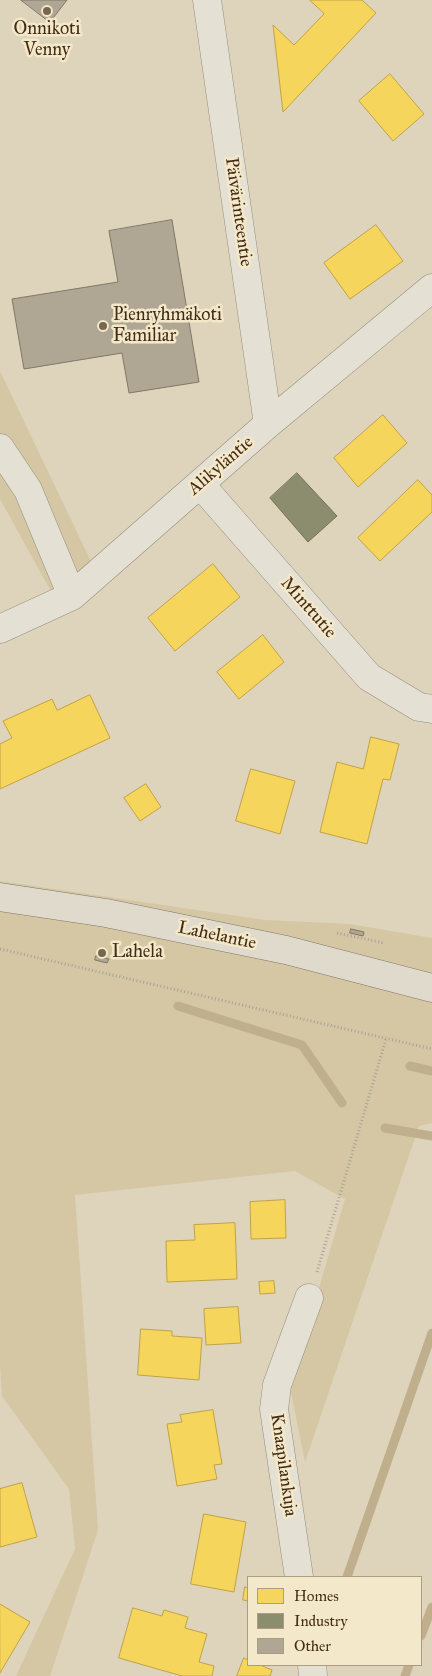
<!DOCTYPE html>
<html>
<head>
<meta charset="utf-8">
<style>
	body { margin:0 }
	#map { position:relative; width:432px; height:1676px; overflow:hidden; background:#ddd4bb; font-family:"IM FELL Great Primer",serif }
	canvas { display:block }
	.legend { position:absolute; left:247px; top:1576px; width:175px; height:90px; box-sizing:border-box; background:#f3e8c9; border:1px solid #ad9c81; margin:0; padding:6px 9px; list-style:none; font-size:15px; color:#432a14 }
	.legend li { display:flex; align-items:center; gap:10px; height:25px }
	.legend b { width:25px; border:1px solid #ad9c81 }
</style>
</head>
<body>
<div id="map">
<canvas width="432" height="1676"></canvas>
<ul class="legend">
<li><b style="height:14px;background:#f6d55c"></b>Homes</li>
<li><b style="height:14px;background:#8c8c6e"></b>Industry</li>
<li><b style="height:14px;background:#afa694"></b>Other</li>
</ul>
</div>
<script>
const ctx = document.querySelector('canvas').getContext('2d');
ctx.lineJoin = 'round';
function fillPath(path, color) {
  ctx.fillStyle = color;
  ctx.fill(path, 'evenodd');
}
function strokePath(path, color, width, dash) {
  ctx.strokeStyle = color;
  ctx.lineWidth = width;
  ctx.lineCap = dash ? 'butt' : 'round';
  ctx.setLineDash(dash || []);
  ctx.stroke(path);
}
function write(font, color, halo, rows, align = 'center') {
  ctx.font = font + ' "IM FELL Great Primer",serif';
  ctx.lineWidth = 5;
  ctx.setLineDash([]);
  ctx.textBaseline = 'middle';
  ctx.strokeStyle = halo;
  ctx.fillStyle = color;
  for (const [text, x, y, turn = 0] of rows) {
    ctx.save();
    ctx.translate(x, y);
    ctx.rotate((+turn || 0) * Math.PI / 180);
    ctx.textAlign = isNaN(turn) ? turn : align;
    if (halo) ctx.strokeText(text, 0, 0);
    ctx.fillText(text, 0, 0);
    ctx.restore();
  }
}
fillPath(new Path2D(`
	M0,371L97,574L59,606L0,499Z
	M0,881L265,920L350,924L432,938V1123L419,1126L305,1462L290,1387L345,1199L295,1171L75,1195L98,1530L50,1676H16L75,1549L69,1489L2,1396L0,1364Z`), '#d5c7a4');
const homes = new Path2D(`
	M310,0H362L376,13L283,112L273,25L294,45L324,14Z
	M390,74L424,114L393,141L359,101Z
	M376,225L403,261L350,299L324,263Z
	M383,415L407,443L358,487L334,458Z
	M418,480L432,495V512L380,561L358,538Z
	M213,564L240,597L175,651L148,618Z
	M263,635L284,662L239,699L217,672Z
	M90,695L110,738L0,789V744L12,738L3,721L52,699L57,710Z
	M371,737L399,744L390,780L383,779L367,844L320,832L337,762L363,769Z
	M251,769L295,781L280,834L236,821Z
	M146,784L161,807L140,821L124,798Z
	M285,1200L286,1238L251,1239L250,1202Z
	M235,1223L237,1279L167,1282L166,1241L195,1240L194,1225Z
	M274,1281L275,1293L260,1294L259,1282Z
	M238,1307L241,1343L206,1345L204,1309Z
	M141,1329L172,1331V1336L202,1338L199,1380L138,1375Z
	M213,1410L222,1464L214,1465L217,1479L177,1486L167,1424L182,1422L180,1415Z
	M22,1483L37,1537L0,1547V1489Z
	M204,1514L246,1522L234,1592L191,1584Z
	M245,1587L248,1588V1601L243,1600Z
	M0,1604L30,1622L0,1673Z
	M133,1608L162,1616L164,1610L188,1617L185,1628L207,1634L199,1662L214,1666L212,1676H182L119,1658Z
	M244,1658L248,1660V1665H260L272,1670L270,1676H237Z`);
fillPath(homes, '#f6d55c');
strokePath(homes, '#c0a246', 1);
const industry = new Path2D(`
	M297,473L337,516L308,542L270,498Z`);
fillPath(industry, '#8c8c6e');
strokePath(industry, '#766f53', 1);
strokePath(new Path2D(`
	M178,1006L302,1045L342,1103
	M410,1066L432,1071
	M385,1128L432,1136
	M347,1577L432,1333
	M421,1636L432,1607
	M405,1676L409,1665`), '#c0af8c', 9);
const building = new Path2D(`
	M21,0H67L50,22Z
	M172,220L199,382L129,393L122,353L24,369L12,299L118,282L109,231Z
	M351,929L364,932L363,936L350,933Z
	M96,956L109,959L107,963L95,960Z`);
fillPath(building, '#afa694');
strokePath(building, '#807767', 1);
const minor = new Path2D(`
	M207,0L268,424
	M0,448L28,490L72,596
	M200,484L369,677L419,707L432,709
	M0,629L72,596L268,424L432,288
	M299,1577L274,1409L277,1385L309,1298
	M312,1665L313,1676`);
const major = new Path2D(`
	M0,897L106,913L286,950L432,988`);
strokePath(minor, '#968e7d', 29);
strokePath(major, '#807767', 29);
strokePath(new Path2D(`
	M337,933L384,943
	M0,949L432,1049
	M317,1272L386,1039`), '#a8a296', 3, [1, 2.5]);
strokePath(minor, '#e4e0d3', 28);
strokePath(major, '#dfdacb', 28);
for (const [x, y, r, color] of [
	[47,11,5,"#79664e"],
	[103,326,5,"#79664e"],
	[102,953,5,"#79664e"]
]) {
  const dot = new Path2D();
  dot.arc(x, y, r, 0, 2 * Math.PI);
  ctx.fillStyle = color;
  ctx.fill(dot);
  strokePath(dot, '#f3e8c9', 2);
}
write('18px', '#432a14', '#f3e8c9', [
	["Onnikoti",47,30,"center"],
	["Venny",47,51,"center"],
	["Pienryhmäkoti",113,316],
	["Familiar",113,337],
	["Lahela",112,953]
], 'left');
write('18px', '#432a14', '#f3e8c9', [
	["Päivärinteentie",238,212,82],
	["Alikyläntie",221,466,-41],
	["Minttutie",308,608,49],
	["Lahelantie",217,936,12],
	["Knaapilankuja",283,1465,82]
]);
</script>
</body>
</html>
